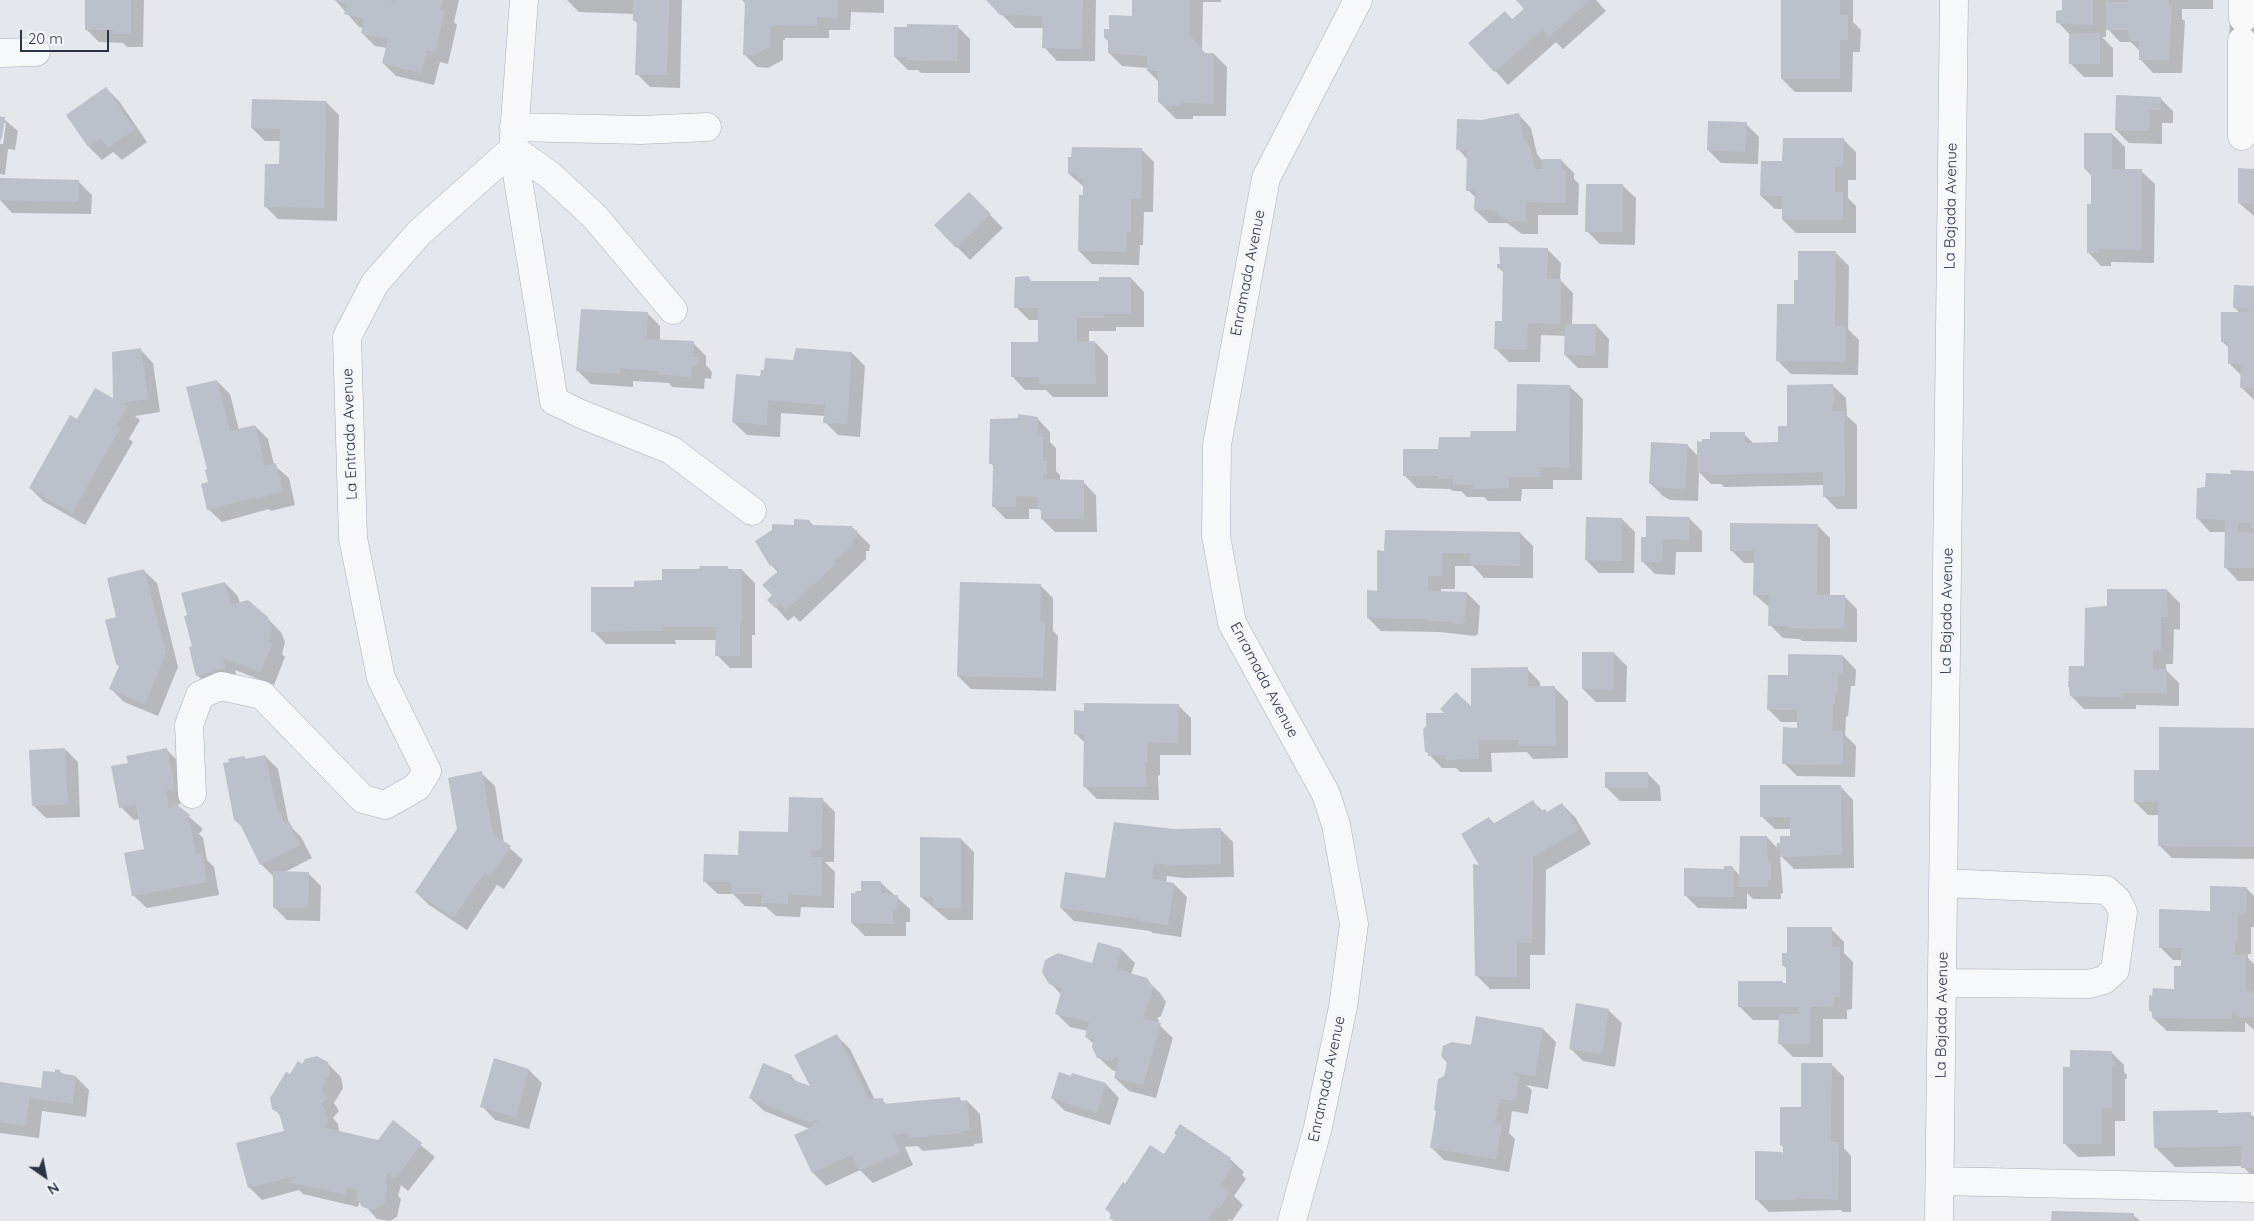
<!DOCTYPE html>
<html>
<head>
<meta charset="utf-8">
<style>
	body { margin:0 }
	#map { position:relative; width:2254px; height:1221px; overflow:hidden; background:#e4e7ec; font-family:Quicksand,sans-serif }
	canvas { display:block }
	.north { position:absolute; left:20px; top:1151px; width:50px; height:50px; -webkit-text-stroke:4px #f4f6f9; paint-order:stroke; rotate:147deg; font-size:14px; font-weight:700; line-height:20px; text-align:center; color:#2b3445 }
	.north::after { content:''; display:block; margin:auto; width:18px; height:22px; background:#2b3445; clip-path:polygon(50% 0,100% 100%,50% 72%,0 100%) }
	.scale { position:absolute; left:20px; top:30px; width:89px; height:22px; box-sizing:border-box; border:2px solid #2b3445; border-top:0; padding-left:6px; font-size:15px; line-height:18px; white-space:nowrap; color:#2b3445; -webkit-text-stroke:4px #f4f6f9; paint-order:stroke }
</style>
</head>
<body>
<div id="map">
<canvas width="2254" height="1221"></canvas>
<div class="north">N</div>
<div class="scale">20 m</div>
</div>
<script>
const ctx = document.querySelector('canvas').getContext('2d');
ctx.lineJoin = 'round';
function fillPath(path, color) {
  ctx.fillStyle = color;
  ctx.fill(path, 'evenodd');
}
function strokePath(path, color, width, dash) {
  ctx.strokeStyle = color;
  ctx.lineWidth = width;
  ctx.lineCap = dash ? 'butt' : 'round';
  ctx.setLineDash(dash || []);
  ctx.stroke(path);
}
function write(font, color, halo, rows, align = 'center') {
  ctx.font = font + ' Quicksand,sans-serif';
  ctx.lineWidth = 5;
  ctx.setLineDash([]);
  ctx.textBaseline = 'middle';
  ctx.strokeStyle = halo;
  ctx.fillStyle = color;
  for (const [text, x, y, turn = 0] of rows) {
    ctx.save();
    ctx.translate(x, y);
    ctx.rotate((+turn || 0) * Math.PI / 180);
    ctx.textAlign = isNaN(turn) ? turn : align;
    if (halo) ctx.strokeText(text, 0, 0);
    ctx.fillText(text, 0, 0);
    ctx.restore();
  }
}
fillPath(new Path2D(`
	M86,0H144L143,47H127L123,43L99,42L86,29Z
	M335,0H459L454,22L457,25L448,64L440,62L434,85L396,76L383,63L387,48L375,46L362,33L363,28L359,27Z
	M567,0H682L680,88L650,87L637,74L638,24L634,20V14L579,12Z
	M884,0V13L851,12L850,30H829V38H785V40H783V60L768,68L757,67L744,54L746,4L742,0Z
	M988,0H1096L1095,61H1057L1044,47V28H1015Z
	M1133,0H1221V2H1203L1202,51L1206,54H1214L1227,67L1226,116H1193V119H1176L1159,102V82L1148,71V68L1122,66L1109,53V42L1105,38L1110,31L1133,17Z
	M1517,0H1596L1606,11L1563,49L1556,42L1508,85L1470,43L1513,21L1525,9Z
	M1782,0H1853V22L1861,30L1860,52H1853L1852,92H1795L1782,79Z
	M2063,0H2213V9H2182V19L2185,21L2182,73H2153L2140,59V51L2131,42H2120L2106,27V37H2102L2113,48V77H2084L2071,64L2070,35L2058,22L2063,12Z
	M2230,19L2254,20V54L2229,40Z
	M957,26L970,39V73H921L918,70H908L895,57L908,28Z
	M106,88L119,101L147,142L122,160L113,152L102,160L89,147L67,116Z
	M2160,98L2173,111V123H2162V144L2129,143L2116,130Z
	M326,102L339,115L337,221L278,219L265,206L280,166L281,141H265L252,128Z
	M1518,114L1531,128L1537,154L1544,163L1561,160L1574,173V179L1579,184L1578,215H1538V234H1522L1507,223H1489L1475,210L1476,198L1468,190V160L1458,149Z
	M0,116L18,131L15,150L8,149L5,175L0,174ZM3,123H6L3,144H0Z
	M1746,124L1759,137L1758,164L1721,163L1708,150Z
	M2112,134L2125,147V171H2141L2155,184L2154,263L2111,262V266H2101L2088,252L2093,177L2085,169Z
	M1843,139L1856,152V180H1848V198L1856,206V233H1796L1783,220V209H1775L1761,196L1784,162Z
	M1141,149L1154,162L1153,212H1144L1143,245H1140L1139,265L1092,264L1079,251L1084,187L1069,174Z
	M2254,170V216L2239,203Z
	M0,180L79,182L92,195L91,214L12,213L0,200Z
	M1622,185L1636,198L1635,245L1600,244L1587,231Z
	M969,194L1003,228L970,260L936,226Z
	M1548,250L1561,263L1560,280L1573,293L1572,325H1596L1609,339L1608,368H1578L1565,355L1566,336L1541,335L1540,362H1509L1496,349L1503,323L1505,274L1499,268Z
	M1836,253L1849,266L1848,329L1859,340L1858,375L1791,374L1777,360L1795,305L1799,281Z
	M1029,278L1033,283H1100L1131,278L1144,292V327H1116V331H1089V343L1095,342L1108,356V397H1053L1046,390H1025L1012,376L1039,343V320H1029L1016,307Z
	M2254,287V400L2241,387L2242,376L2229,363V348L2222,341L2241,314L2235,308Z
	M647,313L660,326V341L693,343L706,356V365L712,372L711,379L705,378L704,389L672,387L669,383L633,381V387L591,384L578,371Z
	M140,349L153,363L160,412L135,416L140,420L129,439L133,442L85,525L43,501L30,488L77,421L114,400Z
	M852,353L865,366L860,437L838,435L825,422V416L781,413L780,437L747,435L733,422L762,377L794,361Z
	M217,381L230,394L239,430L255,426L268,439L274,465L289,478L295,505L271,511L269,509L222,522L208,509V470Z
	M1832,385L1846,398L1847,416L1857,425V509H1837L1824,496V485L1724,487L1721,484H1711L1699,472L1698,501L1670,500L1663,496L1650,483L1687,445L1698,456L1703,443L1744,434L1754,444H1779L1789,427Z
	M1569,386L1583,399L1582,480H1553V489H1522L1521,501H1488L1484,497H1467L1461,491H1453L1450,489L1417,488L1404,475L1440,450L1472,438L1517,432Z
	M1037,418L1050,432V442L1056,448V471L1060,475V481L1083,482L1096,495L1097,532H1055L1042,519V512L1039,509H1029V519H1006L993,506L994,467L991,463Z
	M2254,472V581H2238L2225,567L2226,532H2210L2197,518L2206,489L2232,475Z
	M1689,518L1702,531V552H1676L1675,575L1655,574L1642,561L1647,539Z
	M1622,519L1635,532L1634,573H1599L1586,560Z
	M809,521L814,526L852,527L870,545L869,551H866V559L800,622L794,616L788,621L769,600L774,595L778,572L771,565L796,526Z
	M1817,525L1830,538V596H1844L1857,609V642L1802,641L1800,639L1783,638L1770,625V608L1754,594L1755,563H1744L1731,550Z
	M1520,533L1533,546V578H1484L1473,566H1455V589H1441V592L1467,593L1480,606L1478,634L1475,636L1440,632L1381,631L1368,618L1378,592L1386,552Z
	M727,567L730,570H742L755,583V635H752V668H730L717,655V640H675L676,644H606L593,631L635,588L701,570Z
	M143,570L157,583L178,667L158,716L124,702L111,689L120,667Z
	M225,583L238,596L240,604L267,618L281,632L285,642L282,654L285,657L274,685L235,670L238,681L211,688L197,675L194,647Z
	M1040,585L1053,598V631L1058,636L1056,691L971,689L958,676Z
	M2167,590L2180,603V630L2174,629L2173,664H2166V670L2179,683V706L2136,705V709H2084L2071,696L2085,667L2108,607Z
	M1614,653L1627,666L1626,702H1596L1583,689Z
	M1843,656L1856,670L1855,686H1851L1848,716L1846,717L1845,735L1856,746L1855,777L1797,776L1784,763L1798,729V722H1781L1768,709L1789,677Z
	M1527,669L1540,682V688H1555L1568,701V758L1533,759L1527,752L1491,753L1492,772H1460L1456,768H1442L1426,751L1447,715L1472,709Z
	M1178,705L1191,718V755H1160V775L1158,776L1159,800L1097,799L1084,786L1085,743L1075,733Z
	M2254,729V859L2172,858L2159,845L2160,815H2148L2135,802L2160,771Z
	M65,749L78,762L80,817L46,818L33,805Z
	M166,749L179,762L187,802L178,804L179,808L203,829L199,834L203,838L207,860L214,867L219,895L147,908L133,895L145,850L140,819L134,820L121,807L129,764Z
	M265,756L278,769L288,820L293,829L301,837L312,858L283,873H308L321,886L320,921L287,920L274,907V877L261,864L244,757L247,760Z
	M481,773L495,786L504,843L523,860L504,889L497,885L467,930L429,905L416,892L458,829Z
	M1647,773L1660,786L1661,801H1620L1607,788Z
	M1840,786L1853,800L1854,868L1794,869L1780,855L1783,893H1781V899H1753L1747,893V909L1698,908L1685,895L1732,867L1740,876L1767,837L1778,849L1791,838V829H1775L1761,816Z
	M822,799L835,812L834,862H825L835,872L834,908L801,907L800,917L776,916L766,907L745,906L733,894H718L704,881L739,856L789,834Z
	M1533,802L1543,811L1548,813L1562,804L1575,817L1591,844L1546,870L1545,955H1530V989H1490L1477,976L1481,866L1489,818L1495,824Z
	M1220,829L1233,842L1234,877L1183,878L1167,876L1166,883L1174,884L1187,897L1181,937L1153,933L1150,931L1074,921L1061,908L1106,880L1174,830Z
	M961,839L974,852L973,920H948L921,897Z
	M881,883L910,909V922H906V936H865L852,923L862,892Z
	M2246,888L2254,896V927H2251V954H2248V958L2254,964V1030L2245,1022V1032L2167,1031L2153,1018V1014L2150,1010L2175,990L2182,960H2173L2160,947Z
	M1831,929L1844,942V953L1853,962L1852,1009L1847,1010V1019H1823V1057H1793L1779,1043L1780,1020H1753L1739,1006L1787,985V969L1783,965L1788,954Z
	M1122,950L1135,963L1131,975L1146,979L1160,993L1166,1002L1161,1016L1157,1018L1159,1021L1158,1024L1173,1038L1156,1098L1129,1091L1115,1078L1117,1072L1112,1070L1098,1057L1094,1044L1086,1037L1088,1031L1070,1027L1057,1014L1062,995L1050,983Z
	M1608,1010L1622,1023L1615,1067L1583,1061L1570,1048Z
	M1543,1029L1556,1042L1548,1089L1526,1085L1532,1090L1528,1114L1512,1111L1509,1133L1515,1139L1509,1172L1444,1160L1431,1147L1448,1062L1472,1047Z
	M837,1036L850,1049L875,1100H882L887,1105L959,1098L963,1102L967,1101L980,1114L983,1143L974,1144V1146L923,1151L918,1146L905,1147L913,1165L873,1183L860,1170L826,1186L813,1173L796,1135L810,1129L764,1111L750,1098L791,1076L798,1083L812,1089Z
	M2111,1052L2124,1065V1072L2127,1075V1079H2125V1121H2115V1156L2078,1157L2064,1143L2071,1068Z
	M327,1063L341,1077L343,1088L334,1103L339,1111L333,1118L338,1124L339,1132L378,1141L393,1122L435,1157L408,1191L401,1185L398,1196L401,1199L397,1217L390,1221L377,1219L360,1200L358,1207L303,1194L299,1190L262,1200L249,1187L285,1132L281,1116L273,1108L290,1076L302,1066Z
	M1831,1064L1844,1077V1148L1851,1156V1212H1843L1841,1210L1769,1212L1756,1199L1781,1153L1784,1156V1148L1781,1145Z
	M529,1070L542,1083L529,1129L495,1120L482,1106Z
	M60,1071L63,1075L76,1077L89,1090L86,1117L42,1111L39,1138L0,1133V1081L2,1083L42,1090Z
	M1106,1084L1119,1098L1110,1125L1065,1111L1052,1098Z
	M2250,1114L2254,1117V1179L2243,1166L2175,1167L2155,1147Z
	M1164,1156L1230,1159L1244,1172L1242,1175L1246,1179L1234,1196L1243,1205L1232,1221L1229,1219L1228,1221H1115L1107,1209L1125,1186Z
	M2133,1215L2140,1221H2053Z`), '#0003');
fillPath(new Path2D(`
	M85,0H131V34H112L113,30H85Z
	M334,0H389L395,2V0H443L441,10L445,11L435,52L427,50L421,73L382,63L388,40L361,33L364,19L344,14L347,4Z
	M633,0H669L667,75H635L637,21H633Z
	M745,0H838V18L817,17V26L773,25V27H770V47L754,55H743Z
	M986,0H1083L1082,49L1042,48L1043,16L1000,15Z
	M1132,0H1190V36L1205,53H1214V104L1180,103V106H1162V103L1158,102V71H1147V56L1108,53V39L1104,38V29H1109V15L1132,16Z
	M1516,0H1590L1549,37L1542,30L1494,72L1468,43L1505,11L1512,19L1524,9Z
	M1781,0H1840V15H1848V40H1840V79H1781Z
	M2062,0H2093V25L2056,23V11L2062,10Z
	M2128,0H2169V7H2172L2169,60H2139V41H2129L2128,30H2106V2H2128Z
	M907,24L958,25L957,61L906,60L907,57H894V27H907Z
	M2100,33V64H2069V34Z
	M106,87L135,129L108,148L101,138L88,147L66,115Z
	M2116,95L2161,97L2160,110H2150L2149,131L2115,130Z
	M252,99L326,101L324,208L264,207L265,164H279L280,129L251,128Z
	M1519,113L1524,140L1530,147L1535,169H1542V159H1561V169L1566,170V203L1526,202V221H1508L1492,210H1474L1475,191H1466L1467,150H1456L1457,119L1482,120Z
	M0,117H5L2,138L0,137Z
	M1708,121L1747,122L1745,152L1707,150Z
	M2084,133H2112V169H2142V250L2099,249V253H2087V204H2091V169H2084Z
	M1783,138H1844L1843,167H1835V192H1843V220H1782V196H1760L1761,161H1782Z
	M1072,147L1142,148L1141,199H1131V232H1127V252L1078,251L1079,195H1083V178L1078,179V174H1068V157H1071Z
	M2238,168L2254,169V204L2238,203Z
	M0,178L79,180V202L0,200Z
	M1586,184H1623V232H1585Z
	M969,192L991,214L956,248L934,225Z
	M1499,247L1548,248L1547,279H1561L1560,324L1528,323L1527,350L1494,349L1495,321H1502L1503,269L1497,268V264H1500Z
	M1798,251H1836L1835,326H1846V362L1776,361L1777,304H1794V280H1798Z
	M1029,276V281H1099V277H1131V314H1104V318H1077V342L1095,341L1096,384H1039V377H1011V342H1038V308H1014L1015,277Z
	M2234,285L2254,286V388H2240L2241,364H2228V342H2221V312H2248L2249,308H2233Z
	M581,309L648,312L647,339L694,341L693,357H699L698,366H692L691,377L658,374V371L620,368V374L576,371Z
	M1565,324H1596L1595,356L1564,355Z
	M141,348L148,399L122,403L127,406L117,425L120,428L72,513L29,488L70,415L77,419L95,388L113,398L112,352Z
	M796,348L852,352L847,424L823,423L825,405L768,400L767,425L732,422L736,374L760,376L761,370H764L765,358L793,360Z
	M217,380L230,431L255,425L265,466L276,463L283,492L257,499L256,497L207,510L201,484L208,482L205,470L207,469L186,387Z
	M1517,384L1570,385L1569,468L1540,467V477H1509V488L1473,489L1474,484L1453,485V472L1452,479H1438V476H1403V449H1438L1439,437H1470L1471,431H1516Z
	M1833,384L1835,402H1833L1832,411H1844L1845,496L1823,497V472L1710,475L1709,472H1697V441L1702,442V439H1710V432H1745V443L1778,442V426H1787V385Z
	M1018,414L1038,417V433H1043V461H1047V474H1044L1043,479L1084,480V519H1041V508L1037,509V497L1016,496V507H992L993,464H989L990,419L1018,418Z
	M1651,442L1688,444L1685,489L1655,487L1656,484H1649Z
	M2230,470L2254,471V528H2250V523H2238V532L2254,533V568H2224L2225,520L2196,519L2197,488L2205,487L2206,473L2231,474Z
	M1646,516L1690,517L1689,540L1663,539L1662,562H1641V537H1646Z
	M1586,517L1622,518L1621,561L1585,560Z
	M794,519L810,520L809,525L852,526L853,530H857V538H853V545L834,561L836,564L786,610L780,603L775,608L767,600L772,595L762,585L779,570L772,563L770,566L755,541L772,530V524L794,525Z
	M1730,523L1818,524L1817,595H1845L1844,629L1788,628V626H1768L1769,595H1753L1754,551H1730Z
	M1385,530L1520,532V566L1470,565V553H1442V576H1428V591L1467,592L1465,621L1461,624H1454L1453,622L1427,621V619L1367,618V590L1377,591V550L1384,551Z
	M700,566H728V569H742V622H740V656H715L716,627H663V631L591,632V587H634V581L662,580V569H699Z
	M144,569L166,653L145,704L109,689L119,666L116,664L105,620L116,617L107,578Z
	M225,582L231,605L248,600L268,617L272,628L269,641L272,643L261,672L223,658L225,668L196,676L189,647L192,646L184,616L187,615L181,593Z
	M960,582L1041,584L1040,622H1045L1043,678L957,676Z
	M2107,589H2167L2168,617H2161V651H2153V669H2167V693H2123V697L2070,696L2069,687H2068L2069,666H2084L2085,608L2107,606Z
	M1582,652H1614V690L1582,689Z
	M1788,654L1843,655V674H1838V694H1835V704H1833L1832,731H1843V765L1782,764L1783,727L1797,728V710H1767L1768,675H1788Z
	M1528,667V686H1555L1556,746H1519L1518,740H1479V759L1446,760V755L1428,756V752H1425L1423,729L1426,726V713H1444L1440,709L1456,692L1471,706V668Z
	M1084,703L1179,704L1178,743L1148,742L1147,763H1145L1147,787H1083L1084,734H1074V710L1084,711Z
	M2159,727L2254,728V847L2158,846V802H2134V770H2159Z
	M65,748L68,804L32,806L29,750Z
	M167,748L175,789L166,791L169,809L175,803L190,815L186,820L190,823L196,854L202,853L207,882L132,896L124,853L144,849L136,805L119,808L111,766L128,763L126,756Z
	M265,755L276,805L285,824L288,822L300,845L260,865L241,826L234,820L223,763L229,762L228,759L244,756L245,759Z
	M482,771L493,834L511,846L490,877L484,873L454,918L415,892L457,829L448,778Z
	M1605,772H1648V788H1605Z
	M1760,785H1841L1842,855L1780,857V849H1776L1777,843H1780V836H1790V817H1760Z
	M789,797L823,798L821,850L811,849V857H822L821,896L788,895V904L761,903L762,894H731V882H703L704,854L738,855L739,831L788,832Z
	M1533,800L1540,811L1545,809L1547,812L1562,803L1579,830L1533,857L1532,943L1517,942V977L1475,976L1473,864L1479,865L1461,834L1489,817L1493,824Z
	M1114,822L1174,829L1221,828V864L1169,865L1154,863L1152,879L1174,883L1168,925L1139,921V919L1060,908L1065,872L1105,878Z
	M1740,836H1767L1768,863H1771V880H1768V887H1739Z
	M920,837L961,838V908H933V897H920Z
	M1724,866H1732L1734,869V897L1684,896V868L1724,869Z
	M273,871L309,872L308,908H273Z
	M861,881H881V894L888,892V895H898L897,910H893V924L851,923V893H856L855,891H861Z
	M2210,886L2247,887L2246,914H2238V942H2235V955H2246V989L2254,995V1017L2241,1018L2232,1011V1019L2152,1018V1011H2149V995L2152,996L2153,988L2174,989V966H2181V948H2159V909L2210,911Z
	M1787,927H1832V947H1840V997H1834V1006L1810,1007V1044H1778L1779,1014H1799V1007H1738V981H1782L1783,983H1786V965L1782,966V953H1787Z
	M1098,942L1122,949L1116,969L1147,978L1153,988L1149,1003L1144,1005L1147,1006L1143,1019L1161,1023L1143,1085L1114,1078L1120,1055L1110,1061L1097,1058L1092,1047L1094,1039L1085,1037L1089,1022L1055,1014L1062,988L1049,984L1042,972L1045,960L1058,953L1092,963Z
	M1576,1003L1609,1009L1602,1054L1569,1049Z
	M1476,1016L1543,1028L1535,1076L1515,1073V1075L1519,1076L1515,1101L1500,1099L1495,1123L1502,1125L1496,1159L1430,1148L1436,1111L1434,1110L1438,1079L1444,1076L1447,1063L1441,1056L1443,1046L1452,1042L1471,1045Z
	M837,1034L869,1099L883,1098V1104L960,1097V1101L967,1100L970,1130L961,1131L962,1133L909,1138L908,1133L893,1135L900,1152L859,1171L852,1155L812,1173L794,1135L814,1126L813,1124L818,1122L817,1119L810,1123L749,1098L763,1063L792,1075L790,1079L810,1086L794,1055Z
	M2070,1050L2112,1051V1061H2115V1066H2112V1108H2102V1144H2063V1067H2070Z
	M317,1056L328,1062L330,1074L321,1089L327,1098L321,1104L325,1110L328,1121L325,1124L326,1128L378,1140L393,1120L422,1143L395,1179L388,1173L385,1184L388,1185L384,1204L374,1210L362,1207L356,1197L358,1191L347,1188L346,1195L289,1182L298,1175L248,1188L236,1143L284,1131L279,1113L272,1109L270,1098L286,1072L290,1074L298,1061L302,1064L305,1059Z
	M494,1058L529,1069L516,1117L480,1107Z
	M1801,1063H1832L1831,1142H1839L1838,1200L1795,1198V1200H1755V1151L1782,1152L1783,1155V1145H1780V1107H1801Z
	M55,1069L60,1070V1073L76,1076L73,1104L29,1098L26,1126L0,1122V1082L41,1088L43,1071L55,1072Z
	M1059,1072L1071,1076L1072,1073L1106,1083L1097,1113L1051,1098Z
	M2218,1110V1113L2251,1112V1119H2254V1168H2241V1146L2154,1148L2153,1111Z
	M1180,1124L1231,1158L1229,1162L1233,1165L1221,1185L1230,1191L1219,1209L1216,1207L1208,1218L1213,1221H1114L1109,1218L1112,1214L1105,1209L1123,1182L1125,1184L1150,1145L1164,1154L1176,1135L1174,1133Z
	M2052,1211L2134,1213V1221H2051Z`), '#bbc0ca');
const minor = new Path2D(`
	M2243,18V0
	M0,53L36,52
	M514,127L641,130L707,127
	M2242,136V41
	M513,149L554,401L581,414L671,450L752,511
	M513,149L551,176L595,217L673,310
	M192,794L189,725L200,695L221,686L262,695L363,799L385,805L417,787L427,771L381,678L353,538L347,337L375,283L420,232L513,149L524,0
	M1942,983L2089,984L2104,980L2115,970L2123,912L2117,900L2106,890L1943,883
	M1940,1181L2254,1188
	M1292,1221L1318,1127L1343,1007L1354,924L1336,825L1326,794L1232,623L1216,536L1217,445L1266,178L1358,0
	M1939,1221L1954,0`);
strokePath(minor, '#a9aeb7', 29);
strokePath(minor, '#f7f8fa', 28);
write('15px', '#2b3445', '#f4f6f9', [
	["La Bajada Avenue",1951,206,-89],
	["Enramada Avenue",1248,273,-79],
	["La Entrada Avenue",350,434,-92],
	["La Bajada Avenue",1947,611,-89],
	["Enramada Avenue",1264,680,62],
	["La Bajada Avenue",1942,1015,-89],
	["Enramada Avenue",1327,1079,-78]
]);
</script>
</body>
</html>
